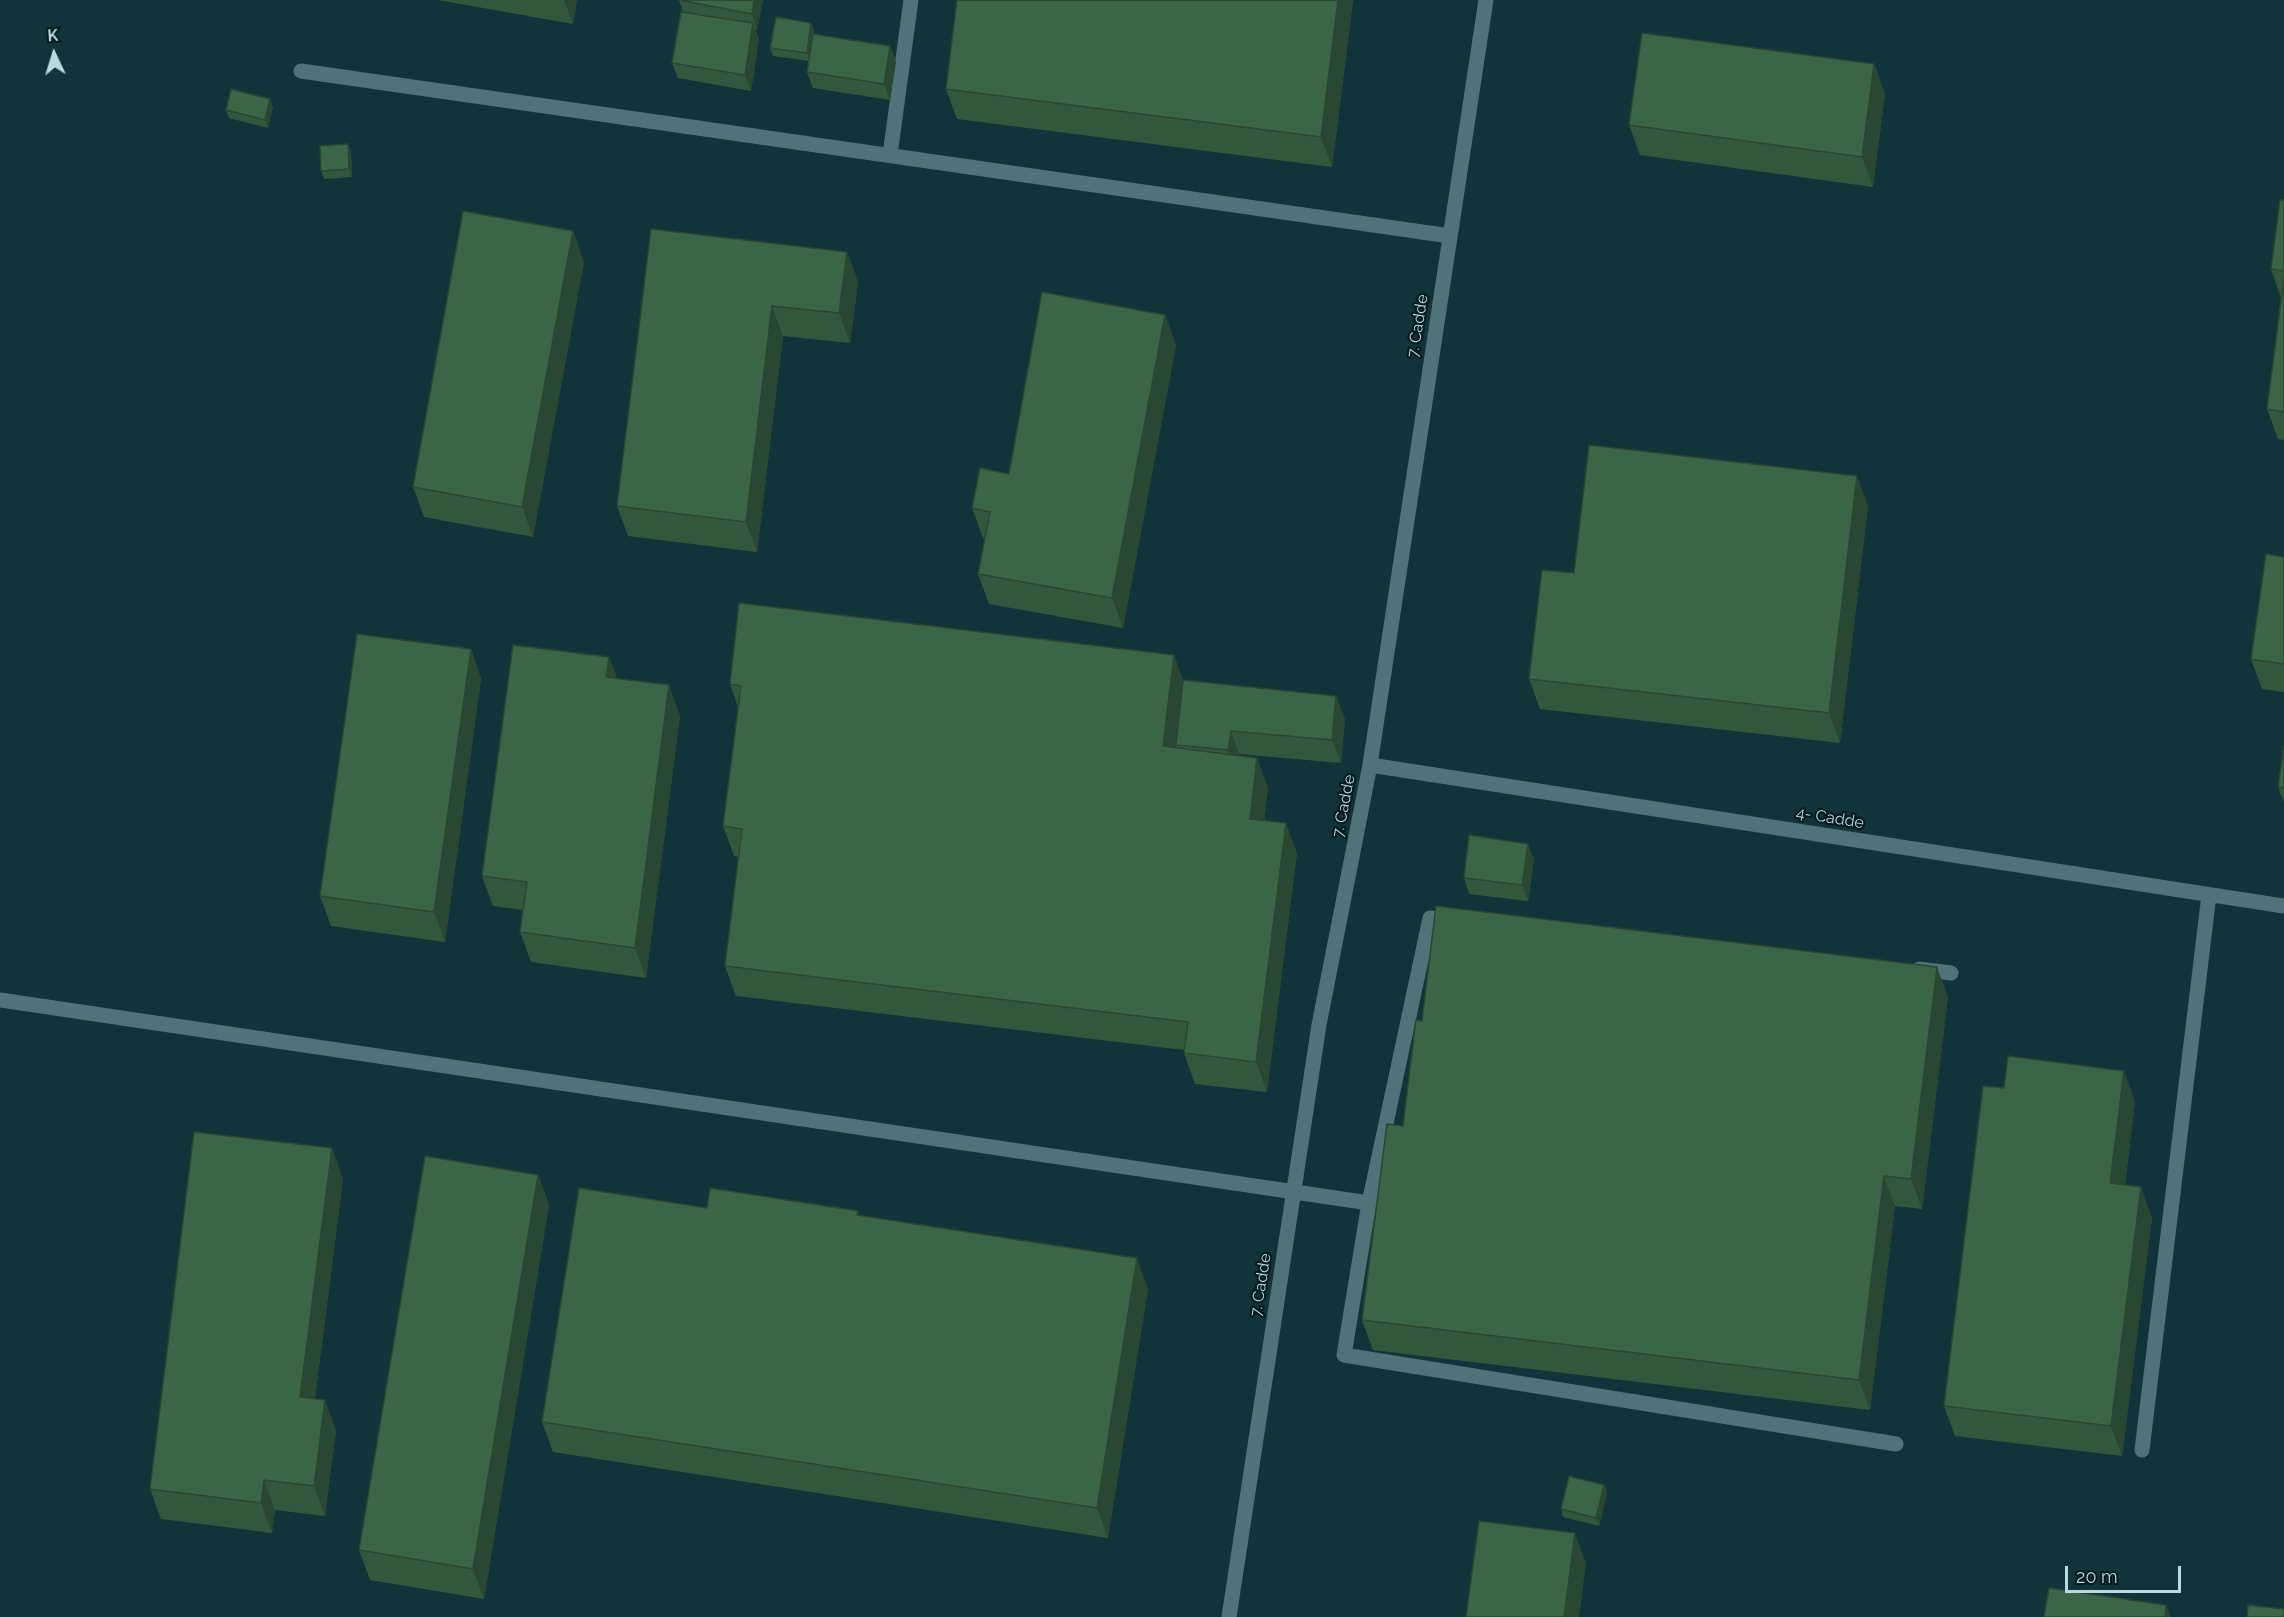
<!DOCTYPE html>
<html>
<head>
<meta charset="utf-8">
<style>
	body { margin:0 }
	#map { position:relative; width:2284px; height:1617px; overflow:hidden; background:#11343a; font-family:Raleway,sans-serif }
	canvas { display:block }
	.north { position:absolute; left:24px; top:24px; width:60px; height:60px; -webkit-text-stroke:4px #001a1f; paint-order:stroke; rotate:356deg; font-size:16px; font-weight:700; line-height:24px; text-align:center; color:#bad9e0 }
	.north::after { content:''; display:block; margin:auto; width:21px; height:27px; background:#bad9e0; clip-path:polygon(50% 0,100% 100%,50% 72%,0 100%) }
	.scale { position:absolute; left:2065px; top:1566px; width:116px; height:27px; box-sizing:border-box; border:3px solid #bad9e0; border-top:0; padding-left:8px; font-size:18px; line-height:21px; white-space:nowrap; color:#bad9e0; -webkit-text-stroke:4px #001a1f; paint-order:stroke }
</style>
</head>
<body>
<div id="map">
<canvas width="2284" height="1617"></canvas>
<div class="north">K</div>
<div class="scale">20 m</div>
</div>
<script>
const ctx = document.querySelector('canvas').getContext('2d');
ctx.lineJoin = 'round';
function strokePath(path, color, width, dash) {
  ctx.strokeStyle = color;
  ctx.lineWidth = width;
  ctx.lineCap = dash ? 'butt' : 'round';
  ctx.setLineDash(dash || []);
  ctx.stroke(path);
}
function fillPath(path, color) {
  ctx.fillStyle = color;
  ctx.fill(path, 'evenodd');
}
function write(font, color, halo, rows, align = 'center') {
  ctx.font = font + ' Raleway,sans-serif';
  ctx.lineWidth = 4.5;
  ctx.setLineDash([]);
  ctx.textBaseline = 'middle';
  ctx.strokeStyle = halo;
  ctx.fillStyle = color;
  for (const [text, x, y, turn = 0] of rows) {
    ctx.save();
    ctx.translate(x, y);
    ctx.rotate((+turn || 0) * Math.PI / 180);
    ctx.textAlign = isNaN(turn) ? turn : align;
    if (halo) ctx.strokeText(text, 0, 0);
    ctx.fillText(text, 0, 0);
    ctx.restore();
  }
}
strokePath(new Path2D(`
	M301,71L1450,236
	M890,155L911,0
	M1370,765L2284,906
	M1919,969L1951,973
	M0,1000L1369,1203L1344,1355L1896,1444
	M1369,1203L1430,918L1454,921
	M2142,1450L2209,895
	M1229,1617L1319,1025L1370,765L1486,0`), '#507279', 15);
fillPath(new Path2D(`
	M438,0H577L573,24Z
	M679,0H763L757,30L755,29L759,39L751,91L678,78L672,63L683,12Z
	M1353,0L1332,167L957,119L946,89Z
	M811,23L814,31V34L890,46L896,62L890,100L813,88L807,72L809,61L773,56L770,48Z
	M1874,64L1885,94L1873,187L1640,155L1629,125Z
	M273,107L268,128L229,118L226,110Z
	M351,152L352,177L324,179L321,171Z
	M2284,200V440L2278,439L2267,409L2281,298L2271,269Z
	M651,229L847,252L858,282L850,343L783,336L757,552L628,536L617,506Z
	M584,262L533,537L424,517L413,487Z
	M1165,315L1176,345L1123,628L989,604L978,574L985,539L983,538L972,508L1009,474Z
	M1868,506L1840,743L1540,709L1529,679L1574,573Z
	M2284,557V692L2262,689L2251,659Z
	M471,649L481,679L445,942L331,926L320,896Z
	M609,657L617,678L680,716L646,978L531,962L520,932L523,910L493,906L482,876Z
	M1183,680L1345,719L1341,763L1239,754V756L1257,758L1268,788L1264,820L1297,853L1267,1092L1195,1084L1184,1053V1050L736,996L725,966L739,857L734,856L723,826L738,707L730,684Z
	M2284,746V802L2278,787Z
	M1534,859L1528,901L1469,894L1464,878Z
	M1948,997L1922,1209L1895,1206L1870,1410L1373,1350L1362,1320L1403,1126L1422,1021Z
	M2135,1101L2125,1185L2152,1217L2122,1456L1955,1436L1944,1406Z
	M538,1175L549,1205L484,1599L370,1580L359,1550Z
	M343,1179L315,1398L336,1430L325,1516L275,1510L272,1533L161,1519L150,1489Z
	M707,1208L858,1211L859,1215L1148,1289L1108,1538L553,1452L542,1422Z
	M1604,1485L1607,1493L1599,1526L1563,1517L1561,1509Z`), '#33573d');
fillPath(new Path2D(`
	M564,0H577L573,24Z
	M754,0H763L757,30L752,14Z
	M1338,0H1353L1332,167L1321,137Z
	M753,23L759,39L751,91L745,75Z
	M811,23L814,31L810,61L807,53Z
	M890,46L896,62L890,100L884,84Z
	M1874,64L1885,94L1873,187L1862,157Z
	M270,99L273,107L268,128L265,120Z
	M348,144L351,152L352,177L349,169Z
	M573,231L584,262L533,537L522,507Z
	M847,252L858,282L850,343L839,313Z
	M772,306L783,336L757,552L746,522Z
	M1165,315L1176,345L1123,628L1112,598Z
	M1857,476L1868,506L1840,743L1829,713Z
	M471,649L481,679L445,942L434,912Z
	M1174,655L1185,685L1176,745L1177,747L1174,776L1163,746Z
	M609,657L620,687L606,677Z
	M669,685L680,716L646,978L635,948Z
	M1336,696L1345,719L1341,763L1332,740Z
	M1231,731L1239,754L1237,773L1228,750Z
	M1257,758L1268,788L1261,849L1250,819Z
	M1286,823L1297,853L1267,1092L1256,1062Z
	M1528,844L1534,859L1528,901L1522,885Z
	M1937,967L1948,997L1922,1209L1911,1179Z
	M2124,1071L2135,1101L2121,1213L2110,1183Z
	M332,1148L343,1179L311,1427L300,1397Z
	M538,1175L549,1205L484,1599L473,1569Z
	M1884,1176L1895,1206L1870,1410L1859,1380Z
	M2141,1187L2152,1217L2122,1456L2111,1426Z
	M1137,1258L1148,1289L1108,1538L1097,1508Z
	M325,1400L336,1430L325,1516L314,1486Z
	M264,1480L275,1510L272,1533L261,1503Z
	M1604,1485L1607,1493L1599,1526L1596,1518Z
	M1575,1533L1586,1563L1579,1617H1564Z
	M2166,1605L2171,1617H2165Z`), '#294732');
const building = new Path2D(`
	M679,0H754L752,14Z
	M957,0H1338L1321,137L946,89Z
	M681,12L753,23L745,75L672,63Z
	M776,17L811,23L807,53L770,48Z
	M1642,33L1874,64L1862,157L1629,125Z
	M813,34L890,46L884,84L807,72Z
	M231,89L270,99L265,120L226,110Z
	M348,144L349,169L321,171L320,146Z
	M2280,200H2284V271L2271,269Z
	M463,211L573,231L522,507L413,487Z
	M651,229L847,252L839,313L772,306L746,522L617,506Z
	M2284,278V412L2267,409Z
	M1042,292L1165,315L1112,598L978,574L990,512L972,508L980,468L1009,474Z
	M1589,445L1857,476L1829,713L1529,679L1542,570L1574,573Z
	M2266,554L2284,557V664L2251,659Z
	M739,603L1174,655L1163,746L1257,758L1250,819L1286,823L1256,1062L1184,1053L1188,1022L725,966L742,829L723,826L741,686L730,684Z
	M357,634L471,649L434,912L320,896Z
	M513,645L609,657L606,677L669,685L635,948L520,932L527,882L482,876Z
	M1183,680L1336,696L1332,740L1231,731L1228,750L1176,745Z
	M2284,746V788L2278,787Z
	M1469,835L1528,844L1522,885L1464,878Z
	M1436,906L1937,967L1911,1179L1884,1176L1859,1380L1362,1320L1387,1124L1403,1126L1416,1020L1422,1021Z
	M2008,1056L2124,1071L2110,1183L2141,1187L2111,1426L1944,1406L1983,1086L2004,1088Z
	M194,1132L332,1148L300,1397L325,1400L314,1486L264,1480L261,1503L150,1489Z
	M425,1156L538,1175L473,1569L359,1550Z
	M579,1188L707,1208L710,1188L858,1211L857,1215L1137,1258L1097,1508L542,1422Z
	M1569,1476L1604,1485L1596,1518L1561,1509Z
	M1479,1521L1575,1533L1564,1617H1466Z
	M2049,1588L2166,1605L2165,1617H2044Z
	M2248,1605L2284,1609V1617H2247Z`);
fillPath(building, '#3b6547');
strokePath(building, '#294732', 1.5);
write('16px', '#bad9e0', '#001a1f', [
	["7. Cadde",1418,326,-81],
	["7. Cadde",1344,806,-79],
	["4- Cadde",1830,818,9],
	["7. Cadde",1261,1285,-81]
]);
</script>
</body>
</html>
